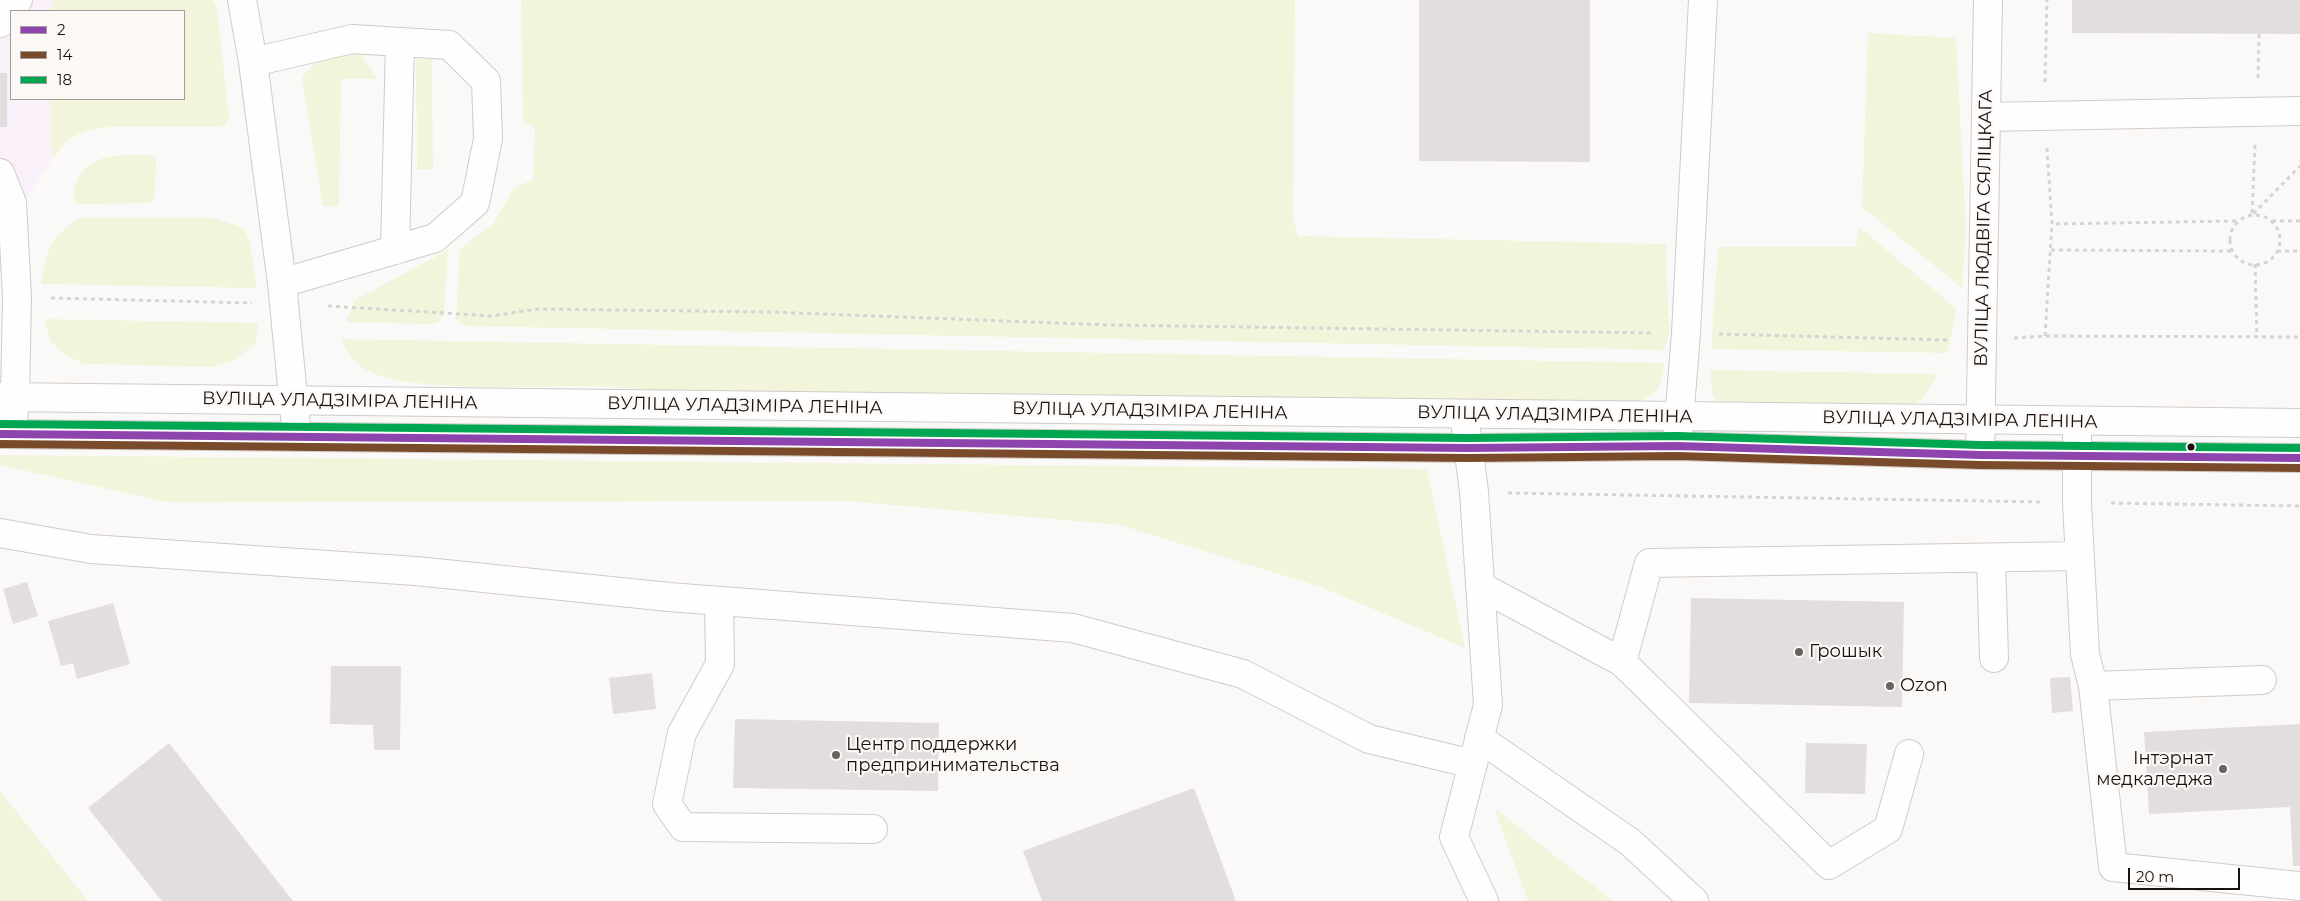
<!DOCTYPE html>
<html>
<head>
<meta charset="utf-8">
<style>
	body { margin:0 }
	#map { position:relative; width:2300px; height:901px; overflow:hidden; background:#fbf9f7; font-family:Montserrat,sans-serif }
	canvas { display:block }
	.legend { position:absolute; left:10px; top:10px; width:175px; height:90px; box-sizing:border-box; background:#fcf8f6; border:1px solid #a29c9a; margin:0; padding:6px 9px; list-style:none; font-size:15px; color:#1a120f }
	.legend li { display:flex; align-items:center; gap:10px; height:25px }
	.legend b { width:25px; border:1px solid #a29c9a }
	.scale { position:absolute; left:2128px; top:868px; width:112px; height:22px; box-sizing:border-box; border:2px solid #1a120f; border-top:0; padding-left:6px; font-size:15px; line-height:18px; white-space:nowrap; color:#1a120f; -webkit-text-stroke:4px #fcf8f6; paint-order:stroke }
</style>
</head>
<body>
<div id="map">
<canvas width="2300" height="901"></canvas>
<ul class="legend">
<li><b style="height:6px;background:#8e44ad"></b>2</li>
<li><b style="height:6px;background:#7a4b2a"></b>14</li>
<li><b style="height:6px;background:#00a651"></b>18</li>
</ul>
<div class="scale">20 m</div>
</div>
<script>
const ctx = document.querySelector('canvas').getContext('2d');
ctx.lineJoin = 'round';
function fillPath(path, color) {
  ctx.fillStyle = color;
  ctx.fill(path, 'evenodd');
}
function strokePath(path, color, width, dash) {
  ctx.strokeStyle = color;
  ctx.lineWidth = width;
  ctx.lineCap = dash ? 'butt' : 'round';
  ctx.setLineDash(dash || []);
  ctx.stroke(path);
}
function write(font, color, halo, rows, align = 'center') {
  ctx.font = font + ' Montserrat,sans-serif';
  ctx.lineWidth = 4.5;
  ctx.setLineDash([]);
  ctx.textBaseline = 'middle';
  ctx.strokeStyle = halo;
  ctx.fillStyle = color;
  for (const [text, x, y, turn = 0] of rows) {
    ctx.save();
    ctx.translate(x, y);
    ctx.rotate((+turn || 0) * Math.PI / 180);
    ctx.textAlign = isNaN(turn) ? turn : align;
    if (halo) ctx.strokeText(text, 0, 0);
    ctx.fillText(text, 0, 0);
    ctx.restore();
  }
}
fillPath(new Path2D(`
	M0,0H54L50,11H11V99H50L51,152L53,158L0,238Z`), '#faf0f9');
fillPath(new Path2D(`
	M54,0H213L217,6L229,119L225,125L217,127H108L84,131L68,140L53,158L51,152L50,99H184V11H50Z
	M521,0H1295L1293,219L1298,236L1666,244L1669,334L1664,350L466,326L456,320L460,249L494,223L514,187L533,180L535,128L523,121Z
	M1868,33L1956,38L1966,230L1962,288L1862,207Z
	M345,51L361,54L378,79H341L339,206H323L302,78C315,60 324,56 345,51Z
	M416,59H432L433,169H417Z
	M129,155H151L156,160L155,197L150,203L78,204C66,193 81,168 94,162C105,156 116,155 129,155Z
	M81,218H214L244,228L250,243L257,288L41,284C48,250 48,236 81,218Z
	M1859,227L1957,309L1947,353L1711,349L1718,247H1856Z
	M448,250L444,314L440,321L431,324L346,322L355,300Z
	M44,319L258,323L256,344L234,360L211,367L85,364L65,355L50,341Z
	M341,339L1664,363C1661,392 1658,393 1633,405L699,396C662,393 623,386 586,386C537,385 397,395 360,366C351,359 346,350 341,339Z
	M1710,370L1938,374L1922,399L1896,414L1722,407L1712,393Z
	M0,455L1427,469L1465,648L1321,587L1120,525L848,501L167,502L0,465Z
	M0,791L88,901H0Z
	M1494,808L1613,901H1528Z`), '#f3f4dc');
fillPath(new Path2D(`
	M1419,0H1590V162L1419,161Z
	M2072,0H2300V34L2072,33Z
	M0,73H7V127H0Z
	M27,582L38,616L13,624L3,589Z
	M1691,598L1904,602L1902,707L1689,703Z
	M113,603L130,664L77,679L73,663L61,666L48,621Z
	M331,666H401L400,750H374L373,725L330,724Z
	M652,673L656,709L613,714L609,678Z
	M2070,677L2073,711L2052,713L2050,678Z
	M735,719L939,723L938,791L733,788Z
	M2300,724V866H2293L2290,807L2149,814L2144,732Z
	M169,743L293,901H162L88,808Z
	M1806,743L1867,744L1865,794L1805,793Z
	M1194,788L1236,901H1042L1023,851Z`), '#e2dedf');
const minor = new Path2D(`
	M242,0L253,62L282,283L297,437
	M0,23L18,0
	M253,62L352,39L449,45L486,81L488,139L475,203L435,238L282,283
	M1986,117L2300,111
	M0,173L12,203L17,297L15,397L12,434
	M395,250L400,42
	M1464,414L1474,492L1488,705L1454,837L1484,901
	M2077,422V503L2085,654L2093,686L2262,680
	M1677,446L1686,333L1703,0
	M1980,455L1988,0
	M0,533L91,549L416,571L669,597L1073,628L1243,674L1369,739L1473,764
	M1991,558L1994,658
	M1480,586L1622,662L1829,865L1888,829L1909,754
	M719,601L720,664L682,733L667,804L683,827L873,829
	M1622,662L1649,563L2080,556
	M2093,686L2113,867L2300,886
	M1479,738L1630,842L1694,901`);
const major = new Path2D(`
	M0,397L2300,423
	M0,434L1468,448L1677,446L1980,455L2300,458`);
strokePath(minor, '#d0cbc8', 30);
strokePath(major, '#d0cbc8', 30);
strokePath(new Path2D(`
	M2258,78L2259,34
	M2045,82L2047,0
	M2255,145L2252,215L2300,166
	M2047,148L2052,224L2238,221
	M2230 240a25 25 0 1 1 50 0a25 25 0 1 1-50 0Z
	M2272,221H2300
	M2051,250L2233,251
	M2277,251H2300
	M2255,264L2257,338
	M51,298L252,303
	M328,306L492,316L536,309L771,312L1109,325L1653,333
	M1719,334L1948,340
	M2045,336L2052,224
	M2014,338L2045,336L2300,337
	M1508,493L2044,502
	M2111,503L2300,506`), '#d5d4d3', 3, [4, 4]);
strokePath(minor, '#fefefe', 28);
strokePath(major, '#fefefe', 28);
strokePath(new Path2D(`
	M0,434L1468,448L1677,446L1980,455L2300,458`), '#8e44ad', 8);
strokePath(new Path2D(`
	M0,444L1468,458L1677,456L1980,465L2300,468`), '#7a4b2a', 8);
strokePath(new Path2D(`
	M0,424L1468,438L1677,436L1980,445L2300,448`), '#00a651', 8);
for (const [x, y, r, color] of [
	[2191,447,4.5,"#1a120f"],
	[1799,652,5,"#696360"],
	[1890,686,5,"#696360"],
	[836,755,5,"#696360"],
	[2223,769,5,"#696360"]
]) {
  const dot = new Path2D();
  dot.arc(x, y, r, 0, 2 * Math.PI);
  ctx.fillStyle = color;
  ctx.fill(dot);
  strokePath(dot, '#fcf8f6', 2);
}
write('18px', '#1a120f', '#fcf8f6', [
	["ВУЛІЦА ЛЮДВІГА СЯЛІЦКАГА",1984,228,-89],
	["ВУЛІЦА УЛАДЗІМІРА ЛЕНІНА",340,401,1],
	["ВУЛІЦА УЛАДЗІМІРА ЛЕНІНА",745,406,1],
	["ВУЛІЦА УЛАДЗІМІРА ЛЕНІНА",1150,411,1],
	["ВУЛІЦА УЛАДЗІМІРА ЛЕНІНА",1555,415,1],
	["ВУЛІЦА УЛАДЗІМІРА ЛЕНІНА",1960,420,1]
]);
write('18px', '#1a120f', '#fcf8f6', [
	["Грошык",1809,652],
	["Ozon",1900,686],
	["Центр поддержки",846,745],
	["предпринимательства",846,766],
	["Інтэрнат",2213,759,"right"],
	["медкаледжа",2213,780,"right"]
], 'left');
</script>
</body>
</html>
